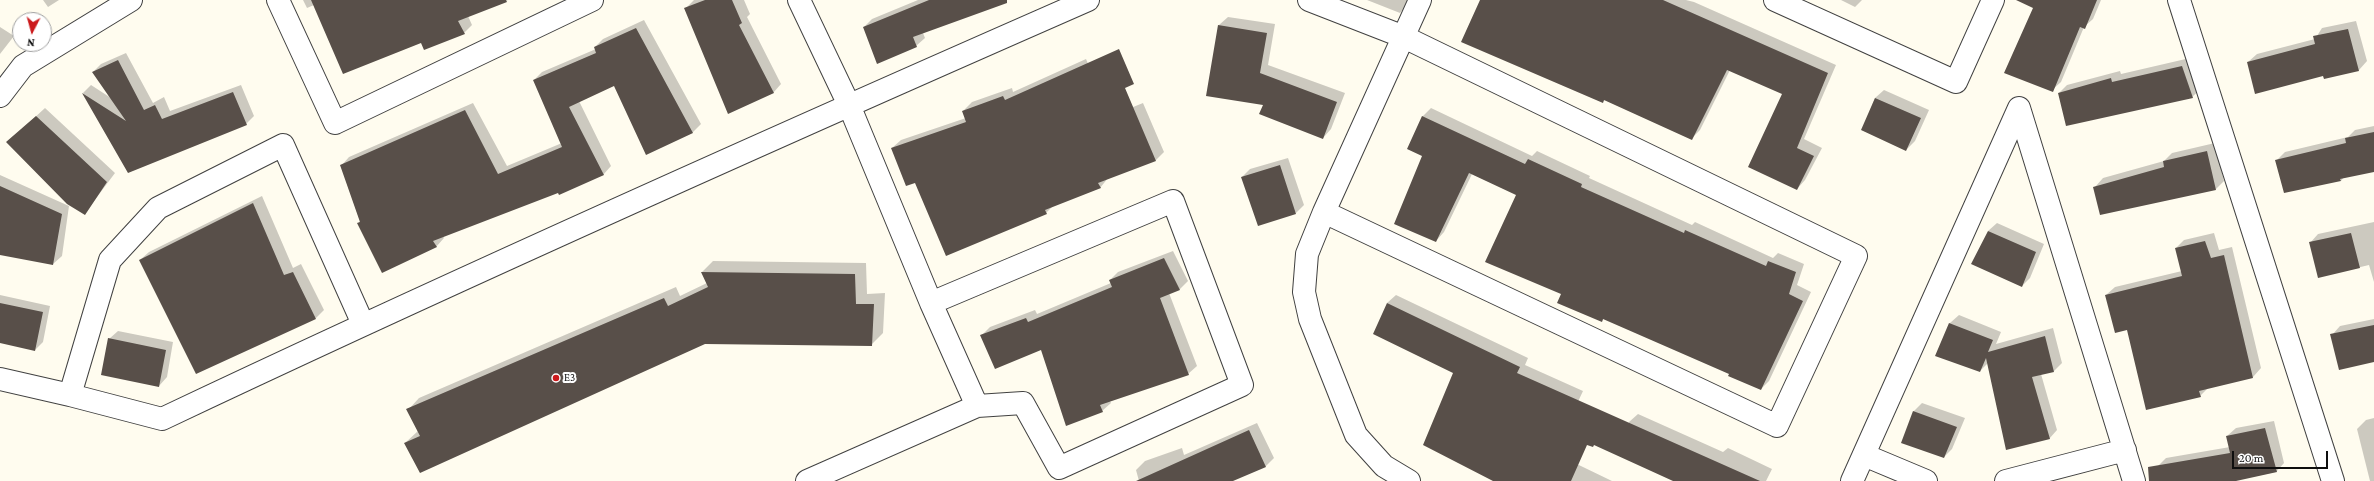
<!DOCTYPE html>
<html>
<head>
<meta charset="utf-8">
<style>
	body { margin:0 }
	#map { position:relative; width:2374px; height:481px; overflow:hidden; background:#fffcef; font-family:"Crimson Pro",serif }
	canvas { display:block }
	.north { position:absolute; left:12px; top:12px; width:40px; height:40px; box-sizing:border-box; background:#fff; border:1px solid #9f9f9f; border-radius:50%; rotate:186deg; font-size:11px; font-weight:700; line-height:16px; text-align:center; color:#0e0e0e }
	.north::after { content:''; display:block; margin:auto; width:14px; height:18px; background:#cb191b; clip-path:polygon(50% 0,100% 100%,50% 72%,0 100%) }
	.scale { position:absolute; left:2232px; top:451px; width:96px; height:18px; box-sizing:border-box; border:2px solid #0e0e0e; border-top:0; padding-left:5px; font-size:12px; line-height:14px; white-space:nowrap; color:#0e0e0e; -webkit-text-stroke:3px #fff; paint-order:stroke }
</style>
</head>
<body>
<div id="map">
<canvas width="2374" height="481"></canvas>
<div class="north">N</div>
<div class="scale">20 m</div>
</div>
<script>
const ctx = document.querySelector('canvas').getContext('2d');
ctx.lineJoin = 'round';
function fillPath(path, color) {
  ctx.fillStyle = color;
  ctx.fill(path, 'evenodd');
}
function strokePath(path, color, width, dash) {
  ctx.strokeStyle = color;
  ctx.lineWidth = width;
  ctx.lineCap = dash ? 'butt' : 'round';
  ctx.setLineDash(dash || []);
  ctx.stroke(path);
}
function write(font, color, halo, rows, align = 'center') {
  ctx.font = font + ' "Crimson Pro",serif';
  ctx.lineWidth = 4;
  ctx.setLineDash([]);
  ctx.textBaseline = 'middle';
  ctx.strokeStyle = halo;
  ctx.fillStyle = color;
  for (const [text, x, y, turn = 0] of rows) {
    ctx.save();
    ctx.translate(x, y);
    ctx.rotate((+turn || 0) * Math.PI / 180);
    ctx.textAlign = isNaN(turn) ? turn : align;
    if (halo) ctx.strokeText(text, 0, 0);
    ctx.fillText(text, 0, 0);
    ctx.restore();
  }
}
fillPath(new Path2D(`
	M43,0H59L48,7Z
	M303,0H508L468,16L472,25L464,33L421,41L314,5L307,8Z
	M694,0H744L750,14L747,17L781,84L773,93L685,9Z
	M918,0H999L923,33L925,38L916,46L864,27L872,19Z
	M1367,0H1411L1400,13Z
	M1483,0H1686L1694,2L1836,65L1804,139L1822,148L1805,180L1797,189L1783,93L1730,70L1700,130L1691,139L1605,100L1602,102Z
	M1841,0H1862L1855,7Z
	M2038,0H2101L2093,19L2084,27L2061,82L2052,90Z
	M1228,17L1275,24L1268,65L1345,93L1331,129L1323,138L1264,104L1219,25Z
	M644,20L701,124L692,133L615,85L579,101L611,166L603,175L443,236L444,238L436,247L358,224L360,221L341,166L349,157L473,103L507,166L562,143L534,80L542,72L596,49L595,47L603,39Z
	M2356,21L2367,61L2359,70L2325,78L2324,74L2248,62L2257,54L2315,39L2322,28Z
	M0,27L14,36L0,54Z
	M126,53L153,103L164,97L170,111L241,85L254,116L246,124L129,172L83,93L91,85L111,98L93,72L101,64Z
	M2190,58L2201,89L2192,97L2059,93L2067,85L2120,71L2121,74Z
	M1086,59L1111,116L1143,103L1164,152L1156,160L1108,178L1100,188L1054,205L1046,213L915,182L892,148L901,140L966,118L963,111L972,102L1012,88L1013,92Z
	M1884,90L1929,110L1915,141L1906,150L1862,130L1875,98Z
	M45,108L115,173L85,213L8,142Z
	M1431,108L1532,156L1537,151L1590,176L1589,178L1692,225L1695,222L1773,258L1778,253L1804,264L1797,285L1811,292L1769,381L1761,389L1730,373L1604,318L1602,321L1562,294L1518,195L1472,174L1444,232L1436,241L1423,156L1422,117Z
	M2374,126V171L2344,177L2341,181L2277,160L2285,152L2348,137L2355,130Z
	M2215,143L2224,181L2216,189L2101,214L2095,187L2103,178L2164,161L2172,153Z
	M1288,158L1304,205L1296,213L1242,177L1250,169Z
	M0,175L69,206L62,256L53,264L0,254Z
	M262,196L293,268L301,264L324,310L316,318L140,260L149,252Z
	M2374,222V282L2369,265L2319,277L2310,243L2318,234Z
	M1997,223L2044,244L2030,278L2022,286L1988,231Z
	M2214,233L2219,250L2232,247L2261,368L2253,377L2209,387L2200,396L2128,329L2106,295L2115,287L2182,271L2176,248L2184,240Z
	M1173,251L1188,281L1180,289L1169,293L1197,366L1188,374L1110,401L1111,403L1102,411L1041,349L982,335L990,327L1035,310L1037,314L1111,283L1110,280L1118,272Z
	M713,261L866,263L867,294L885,293L883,333L871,345L705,343L405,443L418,431L408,410L419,398L676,287L680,296L707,283L702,272Z
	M0,295L50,306L43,342L35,350L0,342Z
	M1396,295L1528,358L1525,365L1583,391L1554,453L1612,481H1500L1454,373L1387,303Z
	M1959,315L2001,332L1996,344L2053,328L2062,363L2054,371L2041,374L2057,430L2049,439L1988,363L1980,371L1936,355L1950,323Z
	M2374,319V361L2332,335L2340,326Z
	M118,331L173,342L167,377L159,386L109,339Z
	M1922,403L1965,418L1952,449L1944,457L1902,442L1914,411Z
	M1638,414L1723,452L1728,448L1772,469L1766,481H1699L1620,444L1629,422Z
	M2374,418V481H2370L2357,429L2366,420Z
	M2274,421L2284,463L2276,472L2231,481H2161L2158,466L2166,458L2230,447L2227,436L2236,428Z
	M1257,423L1274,458L1266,466L1230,481H1139L1136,470L1145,461L1182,448L1184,455Z`), '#0003');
fillPath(new Path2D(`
	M311,0H506L507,2L458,21L465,34L424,50L421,43L343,74Z
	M705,0H732L742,23L739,25L774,93L728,114L684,8Z
	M929,0H1007V3L913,37L917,47L877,64L863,27Z
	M1480,0H1663L1828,73L1797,148L1814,156L1797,190L1748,167L1782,94L1727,70L1692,140L1604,100L1603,103L1461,42Z
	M2016,0H2097L2085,29L2080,27L2053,92L2004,73L2033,8Z
	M1218,25L1267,33L1260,73L1337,102L1323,139L1259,114L1263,105L1206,96Z
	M636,28L693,133L646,155L614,86L569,107L604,175L559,195L558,193L433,241L437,247L382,273L357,223L360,222L340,165L465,110L498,174L562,147L533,80L596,53L594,47Z
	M2348,29L2359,71L2324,79L2323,76L2255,94L2247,62L2315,44L2313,36Z
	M1119,49L1134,84L1125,88L1156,161L1098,183L1101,188L1045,210L1047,214L946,256L915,183L906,186L891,148L966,122L962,111L1003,96L1005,100Z
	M118,60L144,110L155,105L162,119L233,92L247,125L128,173L82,93L126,121L92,72Z
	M2182,66L2193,98L2066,126L2058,93L2111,78L2112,82Z
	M1875,98L1921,118L1906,151L1861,130Z
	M36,116L107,182L85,215L67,204L6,142Z
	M1422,116L1525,164L1528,159L1582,184L1581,187L1684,233L1685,230L1766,266L1768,261L1796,272L1789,294L1803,301L1761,390L1728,376L1729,374L1603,319L1602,322L1557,303L1561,294L1485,262L1516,195L1469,173L1436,242L1394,224L1422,156L1407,149Z
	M2374,132V172L2340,179L2341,181L2284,193L2275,160L2346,143L2345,138Z
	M2207,151L2216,190L2100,215L2093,187L2164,167L2163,161Z
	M1280,165L1296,214L1258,226L1241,177Z
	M0,186L62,214L53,265L0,255Z
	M253,203L284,275L293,272L316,319L196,374L139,260Z
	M1988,231L2036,252L2022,287L1971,264Z
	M2351,233L2360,268L2318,278L2309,242Z
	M2205,241L2211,258L2224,255L2253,378L2199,391L2201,397L2146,410L2127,330L2115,333L2105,295L2182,276L2175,248Z
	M1164,258L1180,290L1160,298L1189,375L1100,405L1103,412L1066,426L1041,350L995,369L980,335L1026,318L1028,322L1112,287L1109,280Z
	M701,272L855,274L856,304H874L872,346L705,344L420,473L404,443L420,436L406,409L664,298L668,306L708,287Z
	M0,303L43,312L35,351L0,343Z
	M1387,303L1520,367L1517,373L1760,481H1673L1594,445L1593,447L1587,445L1571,481H1493L1423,445L1453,373L1373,334Z
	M1949,323L1993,340L1988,352L2045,336L2054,372L2032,377L2050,439L2006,450L1986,358L1980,372L1935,356Z
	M2374,325V362L2339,370L2330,334Z
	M108,338L166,350L159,387L101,375Z
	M1913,411L1957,427L1944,458L1901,443Z
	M2265,428L2277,472L2236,481H2149L2148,467L2230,453L2226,436Z
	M1249,430L1266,467L1233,481H1136Z`), '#584f49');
const street = new Path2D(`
	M278,0L335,123L592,0
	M799,0L849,105L931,303L977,406
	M1309,0L1404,37L1856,256L1777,426L1324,212
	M1775,0L1956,82L1993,0
	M2179,0L2333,481
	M0,96L23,66L131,0
	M0,379L70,395L162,419C468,274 778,136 1088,0
	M70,395L110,260L158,208L283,145L363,324
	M1864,455L1926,481
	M807,481L977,406L1023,403L1059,468L1242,385L1173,201L931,303
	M1409,481L1384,466L1356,435L1310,319L1304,292L1307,254L1324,212L1420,0
	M1852,481L2019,108L2134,481
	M2006,481L2125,450`);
strokePath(street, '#414141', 24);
strokePath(street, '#fff', 22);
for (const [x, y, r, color] of [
	[556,378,4,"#cb191b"]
]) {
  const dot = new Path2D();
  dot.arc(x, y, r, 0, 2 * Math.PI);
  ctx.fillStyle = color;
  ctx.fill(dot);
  strokePath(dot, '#fff', 1.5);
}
write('11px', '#0e0e0e', '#fff', [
	["E3",564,378]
], 'left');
</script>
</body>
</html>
